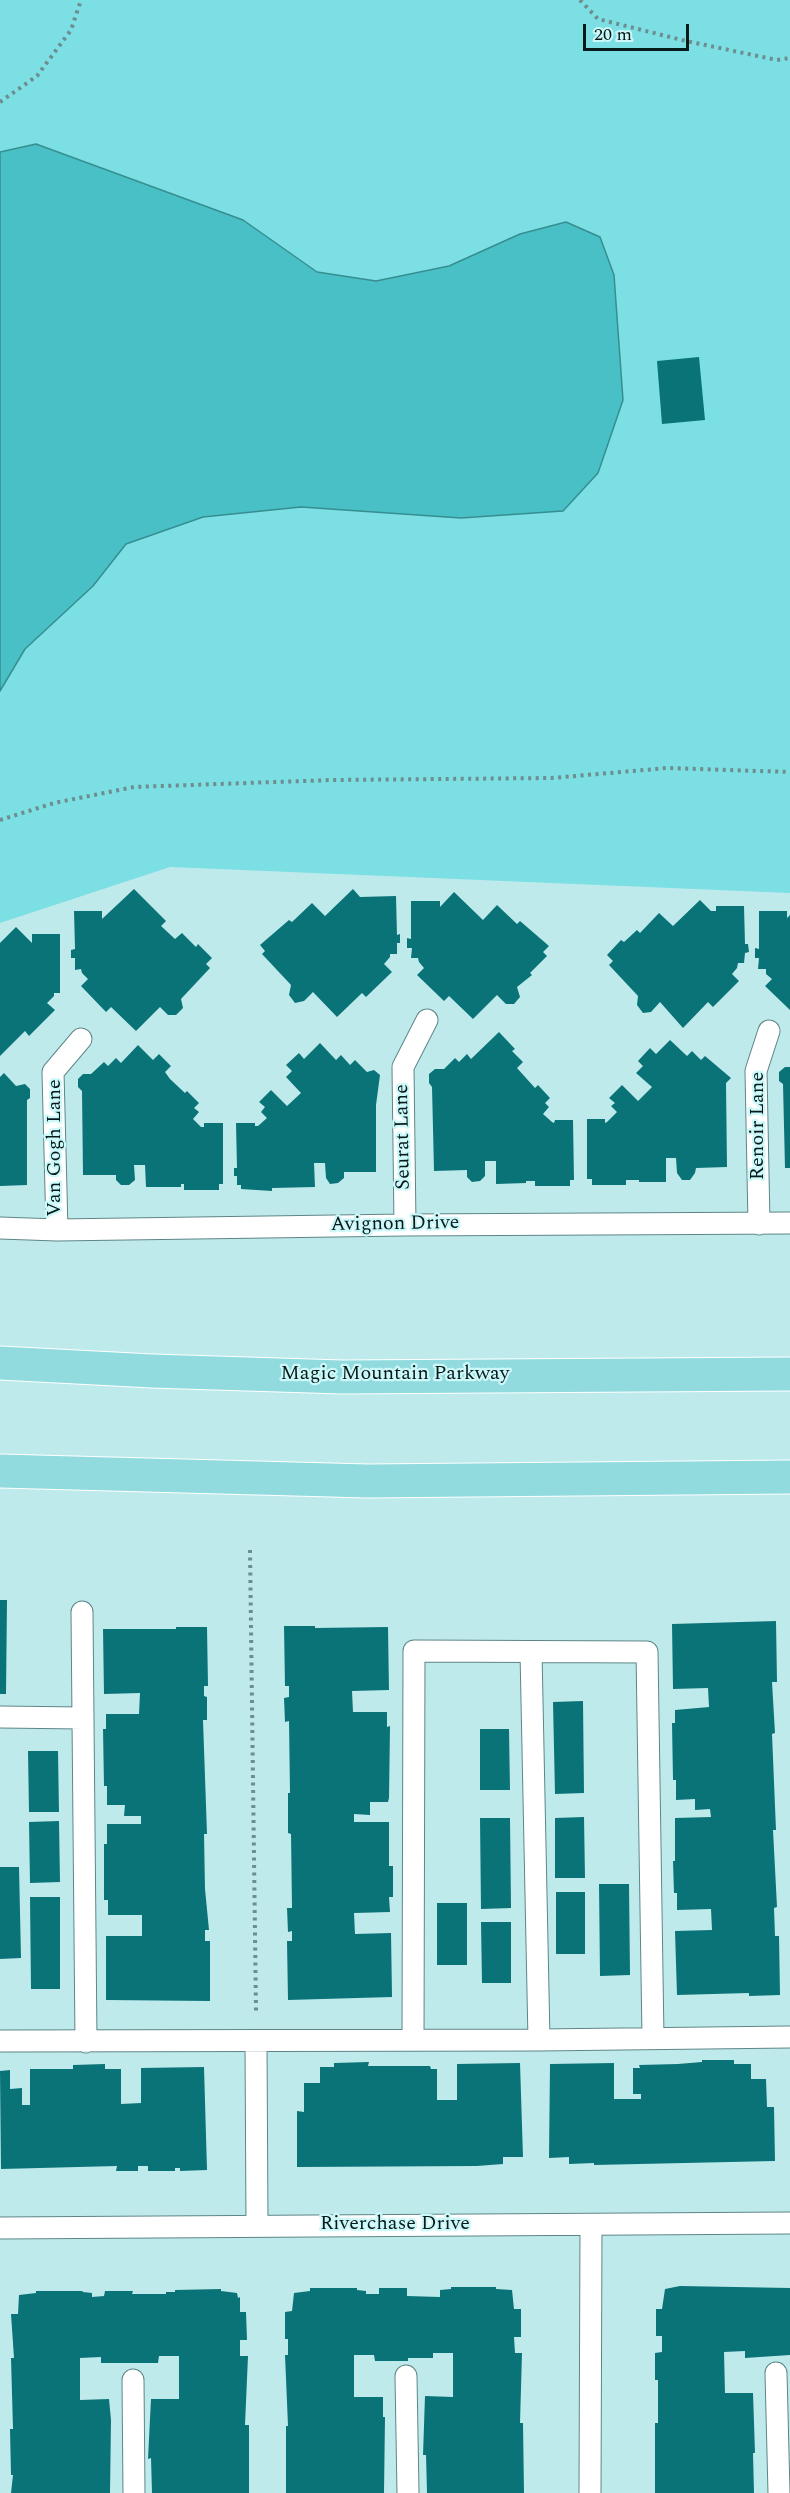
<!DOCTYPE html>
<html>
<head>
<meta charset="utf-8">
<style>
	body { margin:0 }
	#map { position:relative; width:790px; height:2493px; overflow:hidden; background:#bfeaec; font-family:Spectral,serif }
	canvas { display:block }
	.scale { position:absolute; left:583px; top:24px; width:106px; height:27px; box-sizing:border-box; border:3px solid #081919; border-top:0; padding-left:8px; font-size:18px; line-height:21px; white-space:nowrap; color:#081919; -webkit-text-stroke:4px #ccf8f9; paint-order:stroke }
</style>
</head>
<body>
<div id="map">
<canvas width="790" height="2493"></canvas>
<div class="scale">20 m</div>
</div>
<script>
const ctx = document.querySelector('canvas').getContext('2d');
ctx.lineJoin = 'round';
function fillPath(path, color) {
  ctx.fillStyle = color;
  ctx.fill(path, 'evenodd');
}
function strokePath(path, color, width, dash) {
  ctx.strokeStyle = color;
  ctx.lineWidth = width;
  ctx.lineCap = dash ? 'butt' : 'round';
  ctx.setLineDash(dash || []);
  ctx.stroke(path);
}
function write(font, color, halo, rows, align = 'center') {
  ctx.font = font + ' Spectral,serif';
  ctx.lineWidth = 4.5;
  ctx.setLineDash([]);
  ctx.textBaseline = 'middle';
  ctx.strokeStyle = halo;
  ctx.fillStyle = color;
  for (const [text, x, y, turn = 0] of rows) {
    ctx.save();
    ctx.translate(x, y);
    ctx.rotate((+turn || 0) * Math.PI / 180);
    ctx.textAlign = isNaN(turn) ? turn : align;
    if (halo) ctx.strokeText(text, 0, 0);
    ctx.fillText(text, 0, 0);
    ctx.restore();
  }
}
fillPath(new Path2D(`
	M0,0H790V893L170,867L0,923Z`), '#7cdfe4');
const water = new Path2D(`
	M36,144L243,220L317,272L376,281L449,266L520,234L566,222L600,237L614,275L623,400L598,473L563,511L461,518L301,507L203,517L126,544L93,586L25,649L0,691V152Z`);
fillPath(water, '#49c0c5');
strokePath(water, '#368e91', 1.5);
fillPath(new Path2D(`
	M699,357L705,420L662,424L657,361Z
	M134,889L166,921L161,926L175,939L182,933L196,947L198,944L212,958L206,964L210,968L181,999L183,1008L176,1015H168L160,1007L136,1031L111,1007L106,1012L81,986L88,979L82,973L81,969L75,970V958H71V950L75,949L74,911H102V919Z
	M353,889L360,897L396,896L397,935L400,934V943H397V954H390V957L384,964L392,972L366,997L362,993L337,1017L313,992L304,1001L295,1003L289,995L291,985L262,954L265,951L260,945L289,920L292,922L312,903L325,916Z
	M454,892L483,920L497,905L517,924L520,921L549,946L543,952L547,956L530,973L532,975L517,987L520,997L514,1004H506L497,995L473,1019L449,996L444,1001L417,975L424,968L419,962L418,958H411L412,948H407V938L411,939V901H440V907Z
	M700,900L711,911H716V906H744L745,944H748L749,952L745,953L744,963H738L737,968L732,974L739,981L713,1007L708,1002L683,1028L660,1002L651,1012L643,1013L637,1005L638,996L609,965L613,961L607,955L621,940L624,942L637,930L640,933L659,913L673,926Z
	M759,911H787V918L790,915V1010L765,986L772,979L766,974V969H758L759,958H755V948L759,949Z
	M16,927L32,943V934H60V993H54V996L47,1003L55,1010L29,1036L25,1031L0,1056V943Z
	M499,1032L515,1049L512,1051L523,1062L517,1068L535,1088L538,1085L550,1098L545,1103L549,1107L543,1114L552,1122L554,1123L555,1120H573L574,1180H570V1186H535V1181H526V1183L496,1184V1161H485V1176L480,1181L472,1182L467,1177V1170L434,1171L432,1087L429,1083V1074L435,1069H444L455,1058L459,1062L467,1054L471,1059Z
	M670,1040L687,1056L692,1051L701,1060L705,1056L731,1078L726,1083L727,1167L696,1168L695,1173L690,1180H682L677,1173L676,1158H666V1182H639V1180H626V1185H592V1179H587V1119H605V1123L607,1122L617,1112L611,1106L615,1103L609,1098L622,1085L638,1101L652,1087L636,1073L643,1066L638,1061L650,1048L656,1054Z
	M320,1043L336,1060L341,1055L350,1065L355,1060L367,1072L374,1070L380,1075L376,1105V1172H344V1178L338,1183L330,1184L326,1178L325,1163H314L315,1187L272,1188V1191L241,1189V1185H237V1176H234V1168H237L236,1123H255V1126H258L267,1118L261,1112L265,1107L259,1102L271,1090L287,1106L301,1093L286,1077L292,1071L286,1065L299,1053L304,1059Z
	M138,1045L153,1060L159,1054L171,1066L165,1072L170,1079L185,1093L187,1091L199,1103L194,1108L199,1112L193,1119L201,1127H204V1123H223V1184H219V1190H184V1184H181V1187H146L145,1165H134L135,1180L129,1185H121L116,1180V1175H83L82,1091L78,1087V1079L83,1074H91L104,1062L108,1066L116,1058L121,1063Z
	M785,1067H790V1168H785L783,1084L779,1081V1072Z
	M4,1073L16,1086L25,1084L30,1089V1098L27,1100V1185L0,1186V1077Z
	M0,1600H7L6,1694H0Z
	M776,1621L777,1682H772L775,1733L772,1734L776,1830H773L777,1907L774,1908L775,1936H779L780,1995L749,1996V1993L677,1995L675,1931L712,1930L711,1909L677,1910V1893H674L673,1861H675V1818L711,1817L710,1809L695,1810V1799L676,1800V1780H673L672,1723H675V1710L709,1707L708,1688L673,1689L672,1624Z
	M284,1626H315V1628L388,1627L389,1690L352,1691L353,1712H387V1727L390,1726L389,1798L388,1802H370V1815L354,1814V1822H389V1866H393V1897H389L390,1912L354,1913L355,1934L391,1933L392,1997L288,2000L287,1941H292V1931L288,1932L287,1908H292L291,1834L288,1833V1793H290L289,1721L285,1722L284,1698L289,1697V1686H285Z
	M176,1627H207L208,1686H204V1696L207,1697V1720H203L207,1834H204L205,1889L209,1930H205V1941H210V2001L106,2000V1936H142V1915H108V1900H104V1844H107V1824H141V1816H124L125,1805H107V1786H104L103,1729H106V1714H139L140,1693L104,1694L103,1629H176Z
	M583,1701L584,1793L555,1794L553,1702Z
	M480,1729H509L510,1790H480Z
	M28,1751H58L59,1812H29Z
	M584,1817L585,1878H555V1818Z
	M480,1818H510L511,1908L481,1909Z
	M59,1821L60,1882L30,1883L29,1822Z
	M0,1867H19L21,1958L0,1959Z
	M599,1884H629L630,1975L600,1976Z
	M556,1892H585V1954H556Z
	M30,1897H60V1989H31Z
	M437,1903H467V1965H437Z
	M481,1922H511V1983H482Z
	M702,2060H734V2064H751V2079H766L767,2107H774L775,2161L594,2165V2163L569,2164V2157L549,2158L550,2064L614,2063V2099H641V2094H633V2068H640L639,2065L678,2064L702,2062Z
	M369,2062L368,2066H430L431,2069H437V2100H457V2064L520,2063L523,2157H503V2164L477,2166L297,2167V2111L304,2112V2083H320V2067H334V2063Z
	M105,2064V2069H121V2104L141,2103V2068L204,2067L207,2170L180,2171V2168H175V2171H148V2166H138V2171H116L117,2166L1,2169L0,2071L10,2070V2089L22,2088V2105H30V2069H73V2065Z
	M680,2286L790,2288V2355L745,2358V2351L724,2352L725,2393H753L755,2453H753L754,2493H655V2423H658V2380H655V2353L662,2352V2336H656V2309H662L665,2289Z
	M451,2287H496V2289L512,2290L514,2309H521V2337H514L515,2353H522L520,2423H523L524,2493H427L426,2455H423L425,2396L453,2397V2353H433V2358H408V2361H375L374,2355H354V2397H383V2417H385L384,2493H286V2426H288L285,2355H288V2339H285V2312L292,2311L294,2293L310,2291V2288H357V2290L366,2291V2294H379V2288H407V2296L440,2297V2290L451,2289Z
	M221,2289V2291L237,2293L238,2298L240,2297V2312H246L247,2340H240V2356H248L245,2425H249V2493H152L151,2458L148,2459L151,2399H179V2356H159L158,2363H101V2357L80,2358V2400L109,2399L111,2420L110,2493H11L13,2475H11L10,2429H13L11,2358H14L11,2314H18L19,2295L36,2293V2291H82L83,2292L92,2293V2297L104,2296L105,2291H133L132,2294H166V2292H175V2290Z`), '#0a7377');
const service = new Path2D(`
	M759,1224L756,1071L769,1031
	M405,1225L403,1067L427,1020
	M0,1228L57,1230L405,1225L790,1223
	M57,1230L53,1072L81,1039
	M82,1612L86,2042
	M531,1652L539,2040
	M0,1717L83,1718
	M413,2039L414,1651L647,1652L653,2038
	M0,2041L539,2040L790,2037
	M256,2042L257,2225
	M0,2228L790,2223
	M776,2373L779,2493
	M406,2376L408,2493
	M133,2380L134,2493
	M590,2493L591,2226`);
const primary = new Path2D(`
	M0,1363L152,1371L342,1377L790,1374
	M0,1471L368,1481L790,1477`);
strokePath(service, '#5e8687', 23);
strokePath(primary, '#fff', 35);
strokePath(new Path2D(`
	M580,0L598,19L686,41L777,60L790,58
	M0,102L37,76L71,30L81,0
	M0,820L54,803L134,787L332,780L552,778L667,768L790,772
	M250,1550L256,2011`), '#6d8d8e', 4, [3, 4.5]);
strokePath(service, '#fff', 21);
strokePath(primary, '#91dbdf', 33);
write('20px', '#081919', '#ccf8f9', [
	["Renoir Lane",759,1126,-90],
	["Seurat Lane",404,1137,-91],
	["Van Gogh Lane",56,1148,-90],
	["Avignon Drive",395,1225,-1],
	["Magic Mountain Parkway",395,1375],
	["Riverchase Drive",395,2225]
]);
</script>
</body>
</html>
